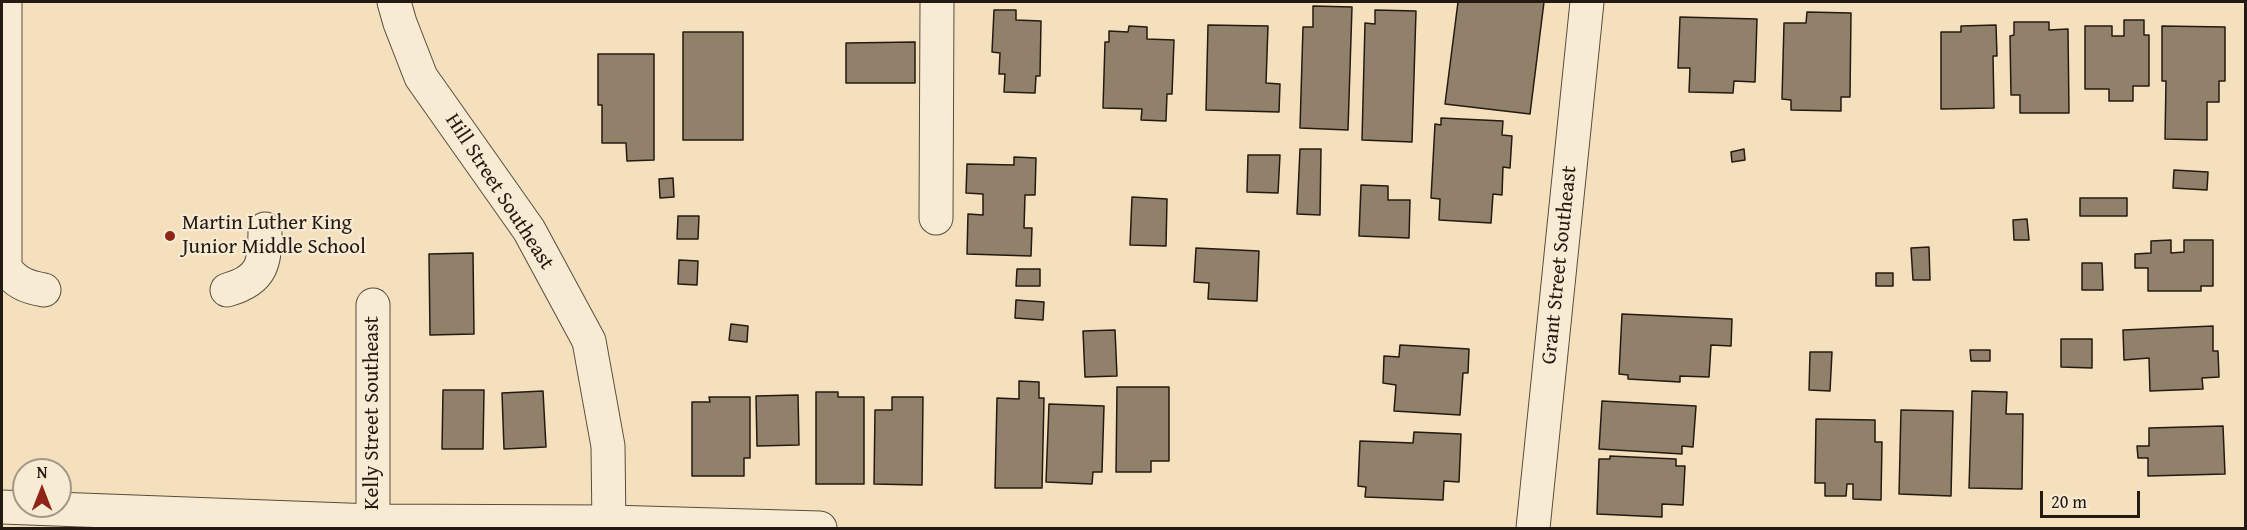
<!DOCTYPE html>
<html>
<head>
<meta charset="utf-8">
<style>
	body { margin:0 }
	#map { position:relative; width:2247px; height:530px; overflow:hidden; background:#f5e0bd; font-family:"Gentium Book Plus",serif }
	canvas { display:block }
	.frame { position:absolute; inset:0; border:3px solid #241a12; pointer-events:none }
	.north { position:absolute; left:12px; top:458px; width:60px; height:60px; box-sizing:border-box; background:#f8ebd4; border:2px solid #a39786; border-radius:50%; rotate:0deg; font-size:16px; font-weight:700; line-height:24px; text-align:center; color:#241a12 }
	.north::after { content:''; display:block; margin:auto; width:21px; height:27px; background:#8f2418; clip-path:polygon(50% 0,100% 100%,50% 72%,0 100%) }
	.scale { position:absolute; left:2040px; top:491px; width:100px; height:27px; box-sizing:border-box; border:3px solid #241a12; border-top:0; padding-left:8px; font-size:18px; line-height:21px; white-space:nowrap; color:#241a12; -webkit-text-stroke:4px #f8ebd4; paint-order:stroke }
</style>
</head>
<body>
<div id="map">
<canvas width="2247" height="530"></canvas>
<div class="frame"></div>
<div class="north">N</div>
<div class="scale">20 m</div>
</div>
<script>
const ctx = document.querySelector('canvas').getContext('2d');
ctx.lineJoin = 'round';
function fillPath(path, color) {
  ctx.fillStyle = color;
  ctx.fill(path, 'evenodd');
}
function strokePath(path, color, width, dash) {
  ctx.strokeStyle = color;
  ctx.lineWidth = width;
  ctx.lineCap = dash ? 'butt' : 'round';
  ctx.setLineDash(dash || []);
  ctx.stroke(path);
}
function write(font, color, halo, rows, align = 'center') {
  ctx.font = font + ' "Gentium Book Plus",serif';
  ctx.lineWidth = 4.5;
  ctx.setLineDash([]);
  ctx.textBaseline = 'middle';
  ctx.strokeStyle = halo;
  ctx.fillStyle = color;
  for (const [text, x, y, turn = 0] of rows) {
    ctx.save();
    ctx.translate(x, y);
    ctx.rotate((+turn || 0) * Math.PI / 180);
    ctx.textAlign = isNaN(turn) ? turn : align;
    if (halo) ctx.strokeText(text, 0, 0);
    ctx.fillText(text, 0, 0);
    ctx.restore();
  }
}
const building = new Path2D(`
	M1458,2H1544L1530,114L1445,104Z
	M1313,6L1352,7L1348,130L1300,128L1303,27H1313Z
	M994,10H1016V20L1041,21L1040,76H1036L1035,93L1004,92L1005,74H999L1000,53L992,52Z
	M1375,10L1416,11L1412,142L1362,140L1365,23L1375,24Z
	M1807,12L1851,13L1850,97H1841V111L1791,110V100L1782,99L1784,23H1806Z
	M1680,17L1757,19L1755,82L1734,81L1733,93L1689,92L1690,68H1678Z
	M2124,20H2144V35H2149V86H2133V101H2109V89H2085V26H2112V36H2124Z
	M2014,22H2049V30L2068,29L2069,113H2020V95H2011L2010,36L2014,35Z
	M1208,25L1268,26L1266,83L1280,84L1279,112L1206,110Z
	M1996,25L1997,56H1993L1994,108L1941,109V32H1961V26Z
	M1129,26L1147,27V39L1174,40L1172,94H1167L1166,121L1141,120L1142,109L1103,108L1105,42H1109V31L1128,32Z
	M2162,26L2225,27V81H2219V102H2207V140L2165,139L2166,81H2162Z
	M683,32H743V140H683Z
	M915,42V83H846V43Z
	M598,54H654V160L627,161L626,143H602V105H598Z
	M1441,118L1503,121L1502,135L1512,136L1510,168L1503,167L1502,195L1493,194L1491,223L1439,220L1440,199L1431,198L1435,124L1441,125Z
	M1300,149H1321L1320,215L1297,214Z
	M1744,149L1745,160L1732,162L1731,152Z
	M1248,155H1280L1278,193L1247,192Z
	M1014,157L1036,158L1035,195H1025L1024,228H1032L1031,256L967,254L968,214L983,215V194L966,193L967,164L1014,165Z
	M2174,170L2208,172L2207,190L2173,188Z
	M673,178L674,197L660,198L659,179Z
	M1361,185L1388,186V200H1410L1409,238L1359,236Z
	M1132,197L1167,199L1166,246L1130,245Z
	M2080,198H2127V216H2080Z
	M678,216H699L698,239H677Z
	M2027,219L2029,240H2014L2013,220Z
	M2171,240V253L2184,252V240H2213V286H2201V291H2148V268H2135V254L2151,253V241Z
	M1929,247L1930,280H1913L1911,248Z
	M1196,248L1259,251L1257,301L1208,299L1209,283L1194,282Z
	M473,253L474,334L430,335L429,254Z
	M679,260L698,261L697,285L678,284Z
	M2082,263H2102L2103,290H2082Z
	M1017,269H1040V286H1016Z
	M1876,273H1893V286H1876Z
	M1016,300L1044,302L1043,320L1015,318Z
	M1622,314L1732,319L1731,346L1711,345L1709,377L1680,376V382L1628,379V375L1619,374Z
	M731,324L748,326L747,342L729,340Z
	M2213,326V351H2218L2219,377L2202,378L2203,389L2150,391L2149,358L2124,360L2123,330Z
	M1115,330L1117,376L1085,377L1083,331Z
	M2061,339H2092V368L2061,367Z
	M1400,345L1469,349L1468,373H1463L1460,415L1394,411L1396,385L1383,383L1384,356L1399,357Z
	M1970,350H1990V361H1971Z
	M1810,352H1832L1830,391L1809,390Z
	M1019,381L1039,382V398H1044L1042,488H995L997,398L1019,399Z
	M1117,387H1169V461H1151V472H1116Z
	M443,390H484L483,449H442Z
	M543,391L546,447L504,449L502,393Z
	M1972,391L2007,392L2006,414H2023L2022,489L1969,488Z
	M816,392H838V397H864V484H816Z
	M798,395L799,445L757,446L756,396Z
	M709,397H750V458H744V476H692V402H710Z
	M892,397H923L922,485L874,484L875,410H892Z
	M1602,401L1696,406L1693,447L1682,446V454L1599,449Z
	M1049,404L1104,406L1102,472H1093L1092,484L1046,482Z
	M1901,410L1953,411L1951,496L1899,494Z
	M1816,419L1875,420V442H1882L1881,500L1853,499V484H1847L1846,496H1825V483H1815Z
	M2223,426L2225,474L2148,476V458H2138L2137,446H2149V428Z
	M1414,432L1461,434L1459,482L1444,481L1443,500L1365,497L1366,487L1358,486L1360,441L1413,443Z
	M1610,456L1676,459V466H1685L1683,505L1662,504V517L1597,514L1599,459H1610Z`);
fillPath(building, '#91816b');
strokePath(building, '#241a12', 1.5);
const minor = new Path2D(`
	M5,2V268C16,283 27,287 44,290
	M394,2L400,23L421,77L529,230L589,341L608,446L609,528
	M936,218L937,2
	M227,290C263,280 265,263 265,229
	M373,305V521
	M2,507L373,521L609,522L820,528
	M1533,528L1587,2`);
strokePath(minor, '#584c3d', 35);
strokePath(minor, '#f8ebd4', 33);
for (const [x, y, r, color] of [
	[170,236,6,"#8f2418"]
]) {
  const dot = new Path2D();
  dot.arc(x, y, r, 0, 2 * Math.PI);
  ctx.fillStyle = color;
  ctx.fill(dot);
  strokePath(dot, '#f8ebd4', 2);
}
write('21px', '#241a12', '#f8ebd4', [
	["Hill Street Southeast",499,192,57],
	["Grant Street Southeast",1560,265,-84],
	["Kelly Street Southeast",373,413,-90]
]);
write('21px', '#241a12', '#f8ebd4', [
	["Martin Luther King",182,224],
	["Junior Middle School",182,248]
], 'left');
</script>
</body>
</html>
